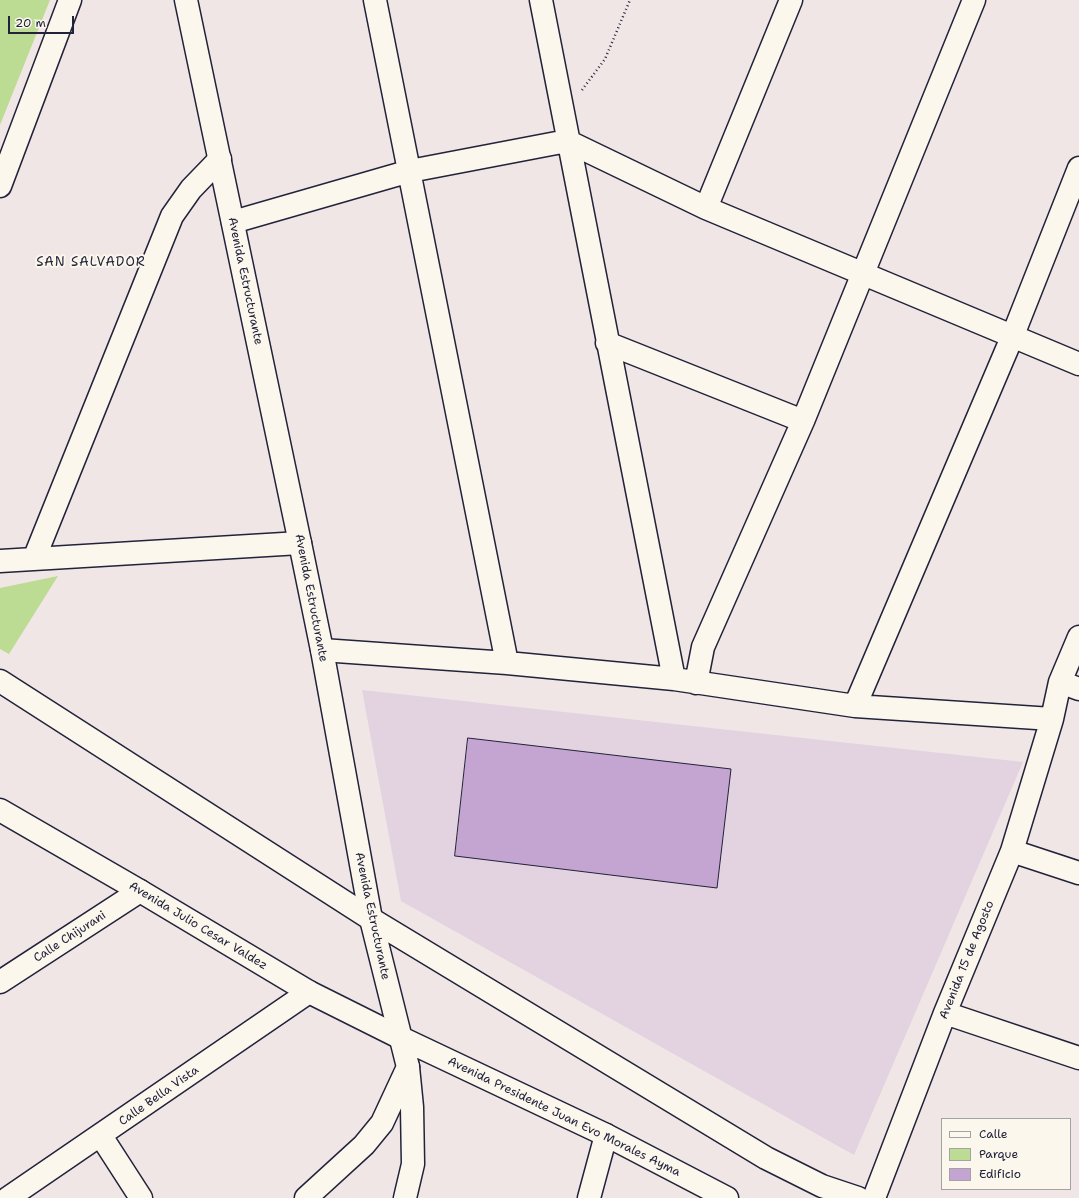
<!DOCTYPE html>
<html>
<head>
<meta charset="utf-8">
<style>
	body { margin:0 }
	#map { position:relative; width:1079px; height:1198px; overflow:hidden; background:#f0e6e6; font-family:"Shantell Sans",sans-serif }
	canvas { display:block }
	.legend { position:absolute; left:941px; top:1118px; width:130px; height:72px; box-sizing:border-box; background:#fbf7ec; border:1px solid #a4a2a5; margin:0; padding:5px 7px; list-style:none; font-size:12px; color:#22223b }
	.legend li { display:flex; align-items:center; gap:8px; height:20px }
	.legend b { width:20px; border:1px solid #a4a2a5 }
	.scale { position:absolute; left:8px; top:16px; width:66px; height:18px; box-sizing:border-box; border:2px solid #22223b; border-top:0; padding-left:5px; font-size:12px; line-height:14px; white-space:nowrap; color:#22223b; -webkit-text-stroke:3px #fbf7ec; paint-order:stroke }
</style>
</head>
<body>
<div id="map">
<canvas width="1079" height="1198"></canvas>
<ul class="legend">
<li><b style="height:5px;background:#fbf7ec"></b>Calle</li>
<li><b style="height:11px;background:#bcdb93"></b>Parque</li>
<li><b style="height:11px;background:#c4a4d0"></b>Edificio</li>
</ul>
<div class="scale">20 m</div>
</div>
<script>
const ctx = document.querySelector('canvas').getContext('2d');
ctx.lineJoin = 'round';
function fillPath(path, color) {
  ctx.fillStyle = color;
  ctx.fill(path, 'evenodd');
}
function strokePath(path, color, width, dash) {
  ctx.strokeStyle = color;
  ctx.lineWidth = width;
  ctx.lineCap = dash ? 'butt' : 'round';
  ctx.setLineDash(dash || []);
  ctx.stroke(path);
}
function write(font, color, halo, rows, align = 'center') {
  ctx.font = font + ' "Shantell Sans",sans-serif';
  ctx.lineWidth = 4;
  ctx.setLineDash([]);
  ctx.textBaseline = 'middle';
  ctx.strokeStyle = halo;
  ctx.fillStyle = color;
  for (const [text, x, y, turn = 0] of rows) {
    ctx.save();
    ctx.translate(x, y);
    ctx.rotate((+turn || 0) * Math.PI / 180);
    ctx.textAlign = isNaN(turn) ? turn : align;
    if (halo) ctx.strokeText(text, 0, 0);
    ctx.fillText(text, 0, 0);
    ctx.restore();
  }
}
fillPath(new Path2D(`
	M362,690L1023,762L854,1155L401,901Z`), '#e3d2df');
fillPath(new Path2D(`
	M0,0H50L0,125Z
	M58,576L9,654L0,649V588Z`), '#bcdb93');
const building = new Path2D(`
	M468,738L731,769L717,888L455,856Z`);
fillPath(building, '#c4a4d0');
strokePath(building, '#22223b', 1);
const minor = new Path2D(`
	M375,0L507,663
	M541,0L674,679
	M0,186L70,0
	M706,208L791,0
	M233,222L410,171L567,141L706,208L1079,364
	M607,343L803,421
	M34,559L172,216L191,189L220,159
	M0,561L300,543
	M322,650L507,663L674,679L855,706L1052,719L1060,682L1079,637
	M1060,682L1079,689
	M696,683L703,647L803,421L974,0
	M855,706L1013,335L1079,168
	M1012,851L1079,873
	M0,982L140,891
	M945,1013L1079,1058
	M101,1136L141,1198
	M8,1198L309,992
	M405,1198L413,1164L412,1107L408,1067
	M589,1198L606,1135
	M874,1198L945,1013L1012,851L1052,719`);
const tertiary = new Path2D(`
	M186,0L300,543L322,650L371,919L408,1067L382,1123L364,1145L306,1198
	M371,919L766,1158L822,1186L858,1198
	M399,1037L606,1135L727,1198`);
const secondary = new Path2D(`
	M0,681L371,919
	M0,810L140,891L309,992L399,1037`);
strokePath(minor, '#22223b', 25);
strokePath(tertiary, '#22223b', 25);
strokePath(secondary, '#22223b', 25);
strokePath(new Path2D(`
	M582,90L605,59L630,0`), '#22223b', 2.5, [1, 3]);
strokePath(minor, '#fbf7ec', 22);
strokePath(tertiary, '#fbf7ec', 22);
strokePath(secondary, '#fbf7ec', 22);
write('12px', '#22223b', '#fbf7ec', [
	["Avenida Estructurante",245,281,78],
	["Avenida Estructurante",311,598,79],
	["Avenida Estructurante",372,916,78],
	["Avenida Julio Cesar Valdez",198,926,31],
	["Calle Chijurani",70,937,-33],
	["Avenida 15 de Agosto",967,960,-68],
	["Calle Bella Vista",159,1096,-35],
	["Avenida Presidente Juan Evo Morales Ayma",564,1117,26]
]);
ctx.letterSpacing = '1px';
write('13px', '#22223b', '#fbf7ec', [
	["SAN SALVADOR",91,263]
]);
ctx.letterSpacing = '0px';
</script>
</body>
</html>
